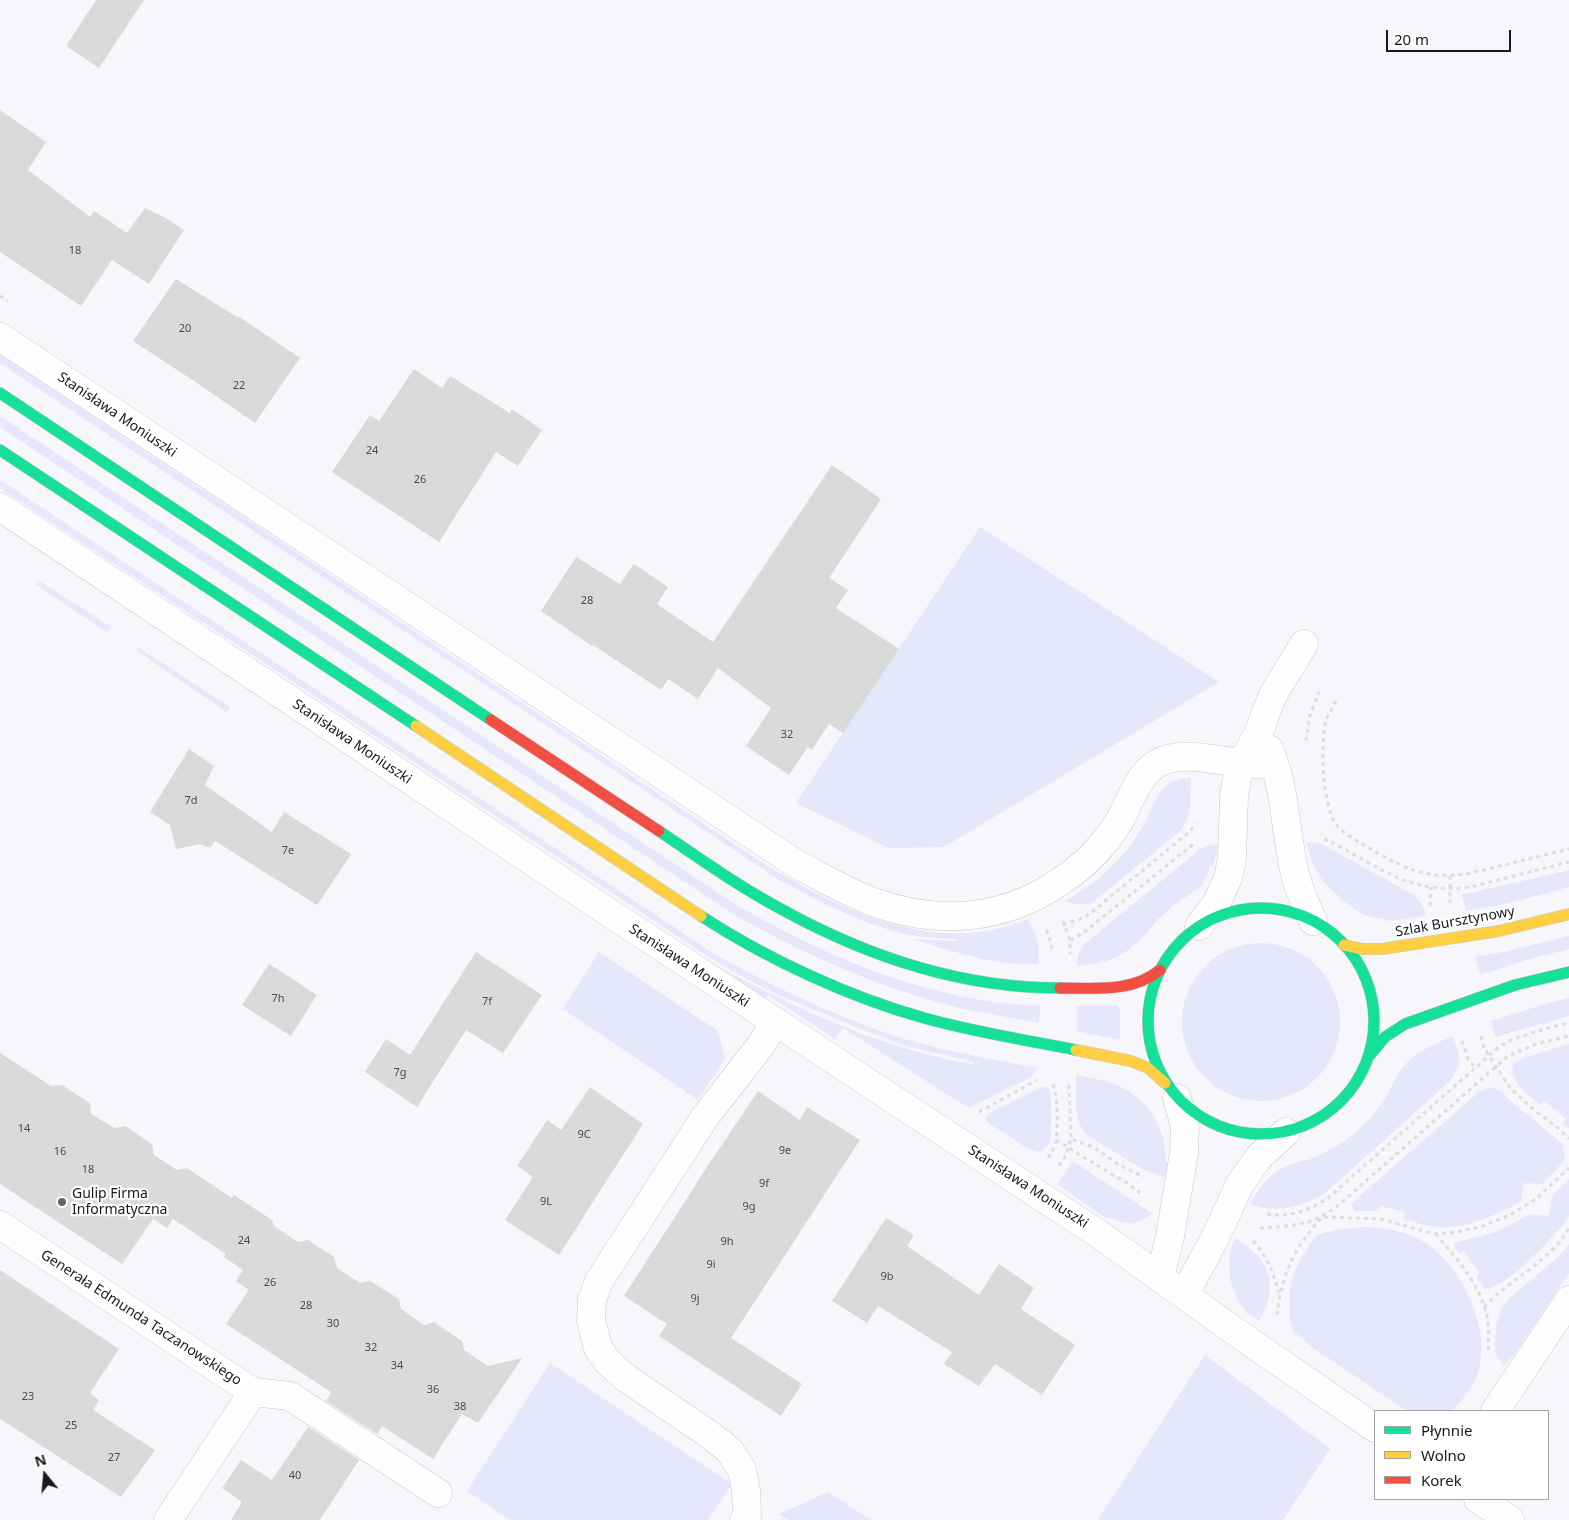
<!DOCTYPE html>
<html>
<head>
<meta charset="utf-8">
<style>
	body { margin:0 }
	#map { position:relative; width:1569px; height:1520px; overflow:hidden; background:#f6f6fb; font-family:"Noto Sans",sans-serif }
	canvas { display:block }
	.legend { position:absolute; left:1374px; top:1410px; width:175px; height:90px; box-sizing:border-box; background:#fff; border:1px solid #a3a3a5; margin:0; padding:6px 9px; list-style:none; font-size:15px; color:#19191d }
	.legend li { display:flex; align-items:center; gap:10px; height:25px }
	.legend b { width:25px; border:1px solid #a3a3a5 }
	.north { position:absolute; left:20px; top:1450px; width:50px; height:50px; -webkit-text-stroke:4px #fff; paint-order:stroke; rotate:343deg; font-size:14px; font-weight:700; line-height:20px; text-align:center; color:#19191d }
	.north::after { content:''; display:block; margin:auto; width:18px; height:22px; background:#19191d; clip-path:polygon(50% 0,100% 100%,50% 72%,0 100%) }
	.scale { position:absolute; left:1386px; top:30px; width:125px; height:22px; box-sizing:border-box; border:2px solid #19191d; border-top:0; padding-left:6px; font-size:15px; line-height:18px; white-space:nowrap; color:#19191d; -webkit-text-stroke:4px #fff; paint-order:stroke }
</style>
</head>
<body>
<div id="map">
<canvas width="1569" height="1520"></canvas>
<ul class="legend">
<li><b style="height:6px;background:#16e098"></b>Płynnie</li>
<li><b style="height:6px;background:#ffcf43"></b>Wolno</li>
<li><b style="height:6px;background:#f24e42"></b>Korek</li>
</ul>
<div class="north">N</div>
<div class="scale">20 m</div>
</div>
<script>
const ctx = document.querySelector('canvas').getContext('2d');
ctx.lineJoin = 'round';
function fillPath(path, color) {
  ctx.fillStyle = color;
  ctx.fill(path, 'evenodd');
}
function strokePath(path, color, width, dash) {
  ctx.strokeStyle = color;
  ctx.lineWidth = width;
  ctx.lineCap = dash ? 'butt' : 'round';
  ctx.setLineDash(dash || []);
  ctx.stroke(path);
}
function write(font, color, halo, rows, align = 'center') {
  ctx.font = font + ' "Noto Sans",sans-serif';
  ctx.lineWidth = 4.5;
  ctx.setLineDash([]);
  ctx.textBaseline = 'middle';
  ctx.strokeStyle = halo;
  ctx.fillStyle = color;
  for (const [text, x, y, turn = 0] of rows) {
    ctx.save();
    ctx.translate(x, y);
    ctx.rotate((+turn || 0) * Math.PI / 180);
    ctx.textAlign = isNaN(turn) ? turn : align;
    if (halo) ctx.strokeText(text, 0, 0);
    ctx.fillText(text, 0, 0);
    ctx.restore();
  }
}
fillPath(new Path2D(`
	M0,355L755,858C835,908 934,959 1028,919L1038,941L1039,964C997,966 953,952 913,939L957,941V939C944,938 929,938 915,936C867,927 824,904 781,881L0,363Z
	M0,416L738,906C831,959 932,1002 1040,1006L1039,1023C998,1015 956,1009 917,996C852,976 792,947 733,914L0,427Z
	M0,480L710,951C769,985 826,1012 889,1034C937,1050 988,1058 1037,1068L1032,1076L1027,1079L971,1107H967L843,1028L835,1039L768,995L763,1001L715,973L719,967C785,1003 853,1035 926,1054C942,1058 958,1062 974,1064V1062L906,1046L868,1032L781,996L741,976L709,957L0,488Z
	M980,527L1219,682L944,847L889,848L796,803Z
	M38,580L111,627L107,632L36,585Z
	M139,648L230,707L227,712L137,651Z
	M1191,777C1190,797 1193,815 1180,831L1093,902C1083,906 1075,905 1065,901C1089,888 1113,868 1130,846C1137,836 1145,824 1150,812C1155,801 1160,788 1172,782C1178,779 1185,778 1191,777Z
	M1312,842L1322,844L1412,894L1421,903L1426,916L1389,921L1382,918C1363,923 1330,889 1319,876V873L1314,867L1306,843Z
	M1218,844L1213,866L1209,867L1208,874L1201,886L1169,909L1157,920L1140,941L1121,955L1104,962L1102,961L1095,964L1077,966L1078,956L1082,946L1199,850L1210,845Z
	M1569,870V887L1510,903L1466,911L1462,895Z
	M1569,936V949L1529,959L1480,975L1475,957L1503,952Z
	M1182 1022a79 79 0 1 1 158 0a79 79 0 1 1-158 0Z
	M599,952L718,1031L725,1059L698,1100L563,1009Z
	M1569,998V1016L1495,1037L1491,1021L1545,1004Z
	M1117,1005L1120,1009V1036L1119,1040L1077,1031V1006Z
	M1453,1036C1459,1057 1464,1063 1450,1081L1325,1193C1301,1207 1277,1214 1250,1204C1258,1189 1270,1172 1287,1166C1296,1162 1306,1161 1316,1157C1330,1150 1343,1143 1355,1133C1370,1120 1382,1105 1391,1088C1395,1081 1397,1074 1402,1068C1415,1052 1434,1044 1453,1036Z
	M1569,1044V1128L1562,1123L1566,1119L1544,1101L1540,1105C1530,1095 1508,1082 1513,1065L1515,1062L1529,1056Z
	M1076,1075C1089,1078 1102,1079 1114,1084C1144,1095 1166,1125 1165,1156C1165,1160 1168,1163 1168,1166C1169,1169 1167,1174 1167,1178L1142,1169L1087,1135C1072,1120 1077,1095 1076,1075Z
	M1042,1087H1046L1050,1091L1051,1095V1139L1048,1146L1040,1152L1030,1150L990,1124L985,1119L986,1116L991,1112Z
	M1490,1087L1501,1091L1513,1103L1562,1143L1565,1156L1564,1161L1542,1184L1524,1183L1521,1200L1518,1203C1493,1217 1467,1228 1439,1227C1427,1227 1415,1222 1404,1219L1405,1212L1380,1206L1379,1211H1354L1352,1204L1356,1199L1479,1092Z
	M1073,1161L1153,1214C1138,1224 1126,1227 1109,1217L1107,1219L1057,1184Z
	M1569,1179V1215L1567,1220C1553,1237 1507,1288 1485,1289L1476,1277L1480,1273L1464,1251L1460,1254L1455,1248L1454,1243L1499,1231L1530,1214L1549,1216L1552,1196Z
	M1361,1227C1385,1227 1407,1231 1427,1244C1464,1269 1493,1333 1477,1376C1472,1388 1461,1401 1453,1411H1407L1313,1348L1293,1331L1289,1316L1290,1290L1293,1276L1299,1262L1313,1239L1320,1234L1335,1230Z
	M1235,1238C1270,1259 1280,1284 1259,1321C1254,1317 1248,1314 1244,1309C1228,1290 1225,1259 1235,1238Z
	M1569,1244V1273L1514,1355L1504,1365L1497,1357L1495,1350L1496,1325L1501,1309L1511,1297L1559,1256Z
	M1205,1355L1330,1449L1283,1520H1098Z
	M550,1363L732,1484L708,1520H510L467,1491Z
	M828,1492L871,1520H788L779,1514Z`), '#e6e7fb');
fillPath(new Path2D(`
	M96,0H144L99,68L66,46Z
	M0,110L46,142L28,170L90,217L94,211L127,233L145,208L166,218L184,230L149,284L112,260L81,306L0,252Z
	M176,279L237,317L238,316L300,358L255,423L194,381L133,341Z
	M414,369L442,388L450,376L510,413L512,409L542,430L518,466L496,452L439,542L332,472L370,415L379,421Z
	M832,465L881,499L829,578L848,590L836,608L899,649L843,733L829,724L812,750L808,747L789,775L746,746L771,708L718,668L698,699L668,679L661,690L593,645L592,646L541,611L576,557L620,584L634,564L668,587L657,604L713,642Z
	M189,749L214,766L205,785L272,832L284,812L351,854L317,905L215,841L210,848L200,844L176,849L170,825L150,812Z
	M476,952L542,995L503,1053L466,1030L417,1107L365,1072L386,1039L410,1055Z
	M269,964L317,995L291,1036L242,1005Z
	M0,1053L51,1086L62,1085L90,1103L91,1114L114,1128L125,1126L152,1144L154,1155L177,1170L187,1168L232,1198L234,1195L272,1220L274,1226L298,1242L308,1240L334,1257L337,1268L360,1283L370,1281L399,1299L401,1309L424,1325L434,1322L462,1341L464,1350L488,1366L522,1358L478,1423L462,1414L433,1459L382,1426L377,1434L326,1401L331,1392L226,1324L249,1290L236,1281L243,1270L224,1257L226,1254L173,1219L167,1228L153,1219L122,1264L0,1184Z
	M590,1087L643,1124L559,1255L505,1220L533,1177L517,1166L547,1120L561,1130Z
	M758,1091L800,1120L807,1107L860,1140L731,1338L802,1384L781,1416L659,1336L667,1324L624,1296L709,1164Z
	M886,1218L914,1235L907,1246L979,1295L999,1264L1034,1288L1021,1309L1075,1345L1042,1395L995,1364L979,1386L944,1364L952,1352L878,1306L867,1323L832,1301Z
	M0,1270L119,1349L90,1393L99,1400L93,1410L155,1450L121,1497L0,1419Z
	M308,1427L359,1460L320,1520H231L242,1502L222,1488L241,1460L272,1480Z`), '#d9dbdb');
const street = new Path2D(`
	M0,337L798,865C823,878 847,892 873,902C937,925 1002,921 1058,883C1077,871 1092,858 1106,840C1111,833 1117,826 1121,818C1131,799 1140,770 1162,761C1182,753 1205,758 1226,761C1243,763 1259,764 1275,766
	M0,507L581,894L1100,1235L1243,1337L1375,1428
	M1269,749C1286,788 1285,832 1295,874C1299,890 1306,906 1313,921
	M1199,926L1216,904L1228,878L1232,859L1234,796L1239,769L1260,730L1266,712L1274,693L1304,644
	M0,1225L253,1392L168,1520
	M1160,1278L1170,1236L1184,1153L1185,1126L1177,1098
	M1184,1295L1215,1238L1240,1184L1259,1157L1286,1132
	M253,1392L290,1396L438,1493
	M1495,1411L1569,1300
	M1478,1499L1510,1520
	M744,1520L747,1516L746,1490L742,1470L729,1450L710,1435L626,1378L608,1362L598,1348L591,1320L592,1300L599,1281L705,1117L761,1045L775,1021`);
const fast = new Path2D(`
	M0,393L491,720
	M0,450L416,726
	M659,831C699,858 738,886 781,909C866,956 962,988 1060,988
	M1148 1021a113 113 0 1 1 226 0a113 113 0 1 1-226 0Z
	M701,916C767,959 849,997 924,1018C974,1032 1026,1040 1076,1050
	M1370,1055L1385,1037L1405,1024L1515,985L1569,972`);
const slow = new Path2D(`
	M416,726L701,916
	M1344,945L1363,949H1382L1499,931L1569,914
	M1076,1050L1131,1061L1148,1068L1165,1083`);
const jam = new Path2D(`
	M491,720L659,831
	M1060,988C1094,988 1132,993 1160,970`);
strokePath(street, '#c8c8cc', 29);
strokePath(fast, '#c8c8cc', 12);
strokePath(slow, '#c8c8cc', 12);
strokePath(jam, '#c8c8cc', 12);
strokePath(new Path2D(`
	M0,296L8,301
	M1336,701C1333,707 1328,714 1326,721C1320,745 1322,803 1336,824C1343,834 1356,840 1366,846C1400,867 1427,880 1467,874L1569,849
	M1306,741L1310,715L1319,692
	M1324,839C1335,843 1345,850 1355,855C1397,879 1420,893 1470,887L1569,862
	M1450,876V903
	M1430,906L1431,887
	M1063,921L1070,940V954
	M1063,925L1085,917L1093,911L1187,834L1192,829L1195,823
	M1048,930L1047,931L1051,943L1052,952
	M1070,940L1083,933L1195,843
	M1481,1036L1484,1048L1508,1085L1528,1105L1559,1129L1569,1139
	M1462,1041L1468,1059L1476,1069
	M1069,1085L1071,1139L1095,1148L1119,1165L1144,1177
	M979,1112L1037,1080
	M1056,1140L1113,1175L1129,1184L1140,1193
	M1048,1158C1052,1152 1056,1146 1056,1139C1058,1125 1058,1094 1052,1082
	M1059,1166L1066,1155L1071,1139
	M1267,1214C1289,1218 1310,1210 1328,1198L1500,1046C1522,1034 1545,1029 1569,1023
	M1260,1228C1291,1226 1308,1226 1335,1208L1508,1056L1536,1044L1569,1036
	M1436,1234C1456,1258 1480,1284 1487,1316C1489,1328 1488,1342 1489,1355
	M1253,1241C1268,1257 1273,1272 1279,1293
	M1484,1307C1510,1279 1550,1262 1569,1228
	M1277,1315C1279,1290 1289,1259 1305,1238C1310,1231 1316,1224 1322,1217L1381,1219L1435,1234L1457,1232L1483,1226L1512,1214L1537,1198L1569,1168`), '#dedee1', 3, [4, 4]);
strokePath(street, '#fefefe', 28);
strokePath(fast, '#16e098', 11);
strokePath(slow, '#ffcf43', 11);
strokePath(jam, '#f24e42', 11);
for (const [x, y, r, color] of [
	[62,1202,5,"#66666b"]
]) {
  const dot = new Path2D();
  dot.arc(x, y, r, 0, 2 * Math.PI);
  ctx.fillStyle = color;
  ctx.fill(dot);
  strokePath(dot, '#fff', 2);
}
write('11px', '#494a4c', null, [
	["18",75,251],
	["20",185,329],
	["22",239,386],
	["24",372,451],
	["26",420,480],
	["28",587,601],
	["32",787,735],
	["7d",191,801],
	["7e",288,851],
	["7h",278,999],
	["7f",487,1002],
	["7g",400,1073],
	["14",24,1129],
	["9C",584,1135],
	["9e",785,1151],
	["16",60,1152],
	["18",88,1170],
	["9f",764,1184],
	["9L",546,1202],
	["9g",749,1207],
	["24",244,1241],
	["9h",727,1242],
	["9i",711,1265],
	["9b",887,1277],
	["26",270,1283],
	["9j",695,1299],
	["28",306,1306],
	["30",333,1324],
	["32",371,1348],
	["34",397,1366],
	["36",433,1390],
	["23",28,1397],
	["38",460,1407],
	["25",71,1426],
	["27",114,1458],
	["40",295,1476]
]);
write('14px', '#19191d', '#fff', [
	["Stanisława Moniuszki",117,415,34],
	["Stanisława Moniuszki",352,742,34],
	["Szlak Bursztynowy",1455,922,-10],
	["Stanisława Moniuszki",689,966,33],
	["Stanisława Moniuszki",1028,1187,33],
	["Generała Edmunda Taczanowskiego",141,1318,33]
]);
write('14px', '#19191d', '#fff', [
	["Gulip Firma",72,1194],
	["Informatyczna",72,1210]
], 'left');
</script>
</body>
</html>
